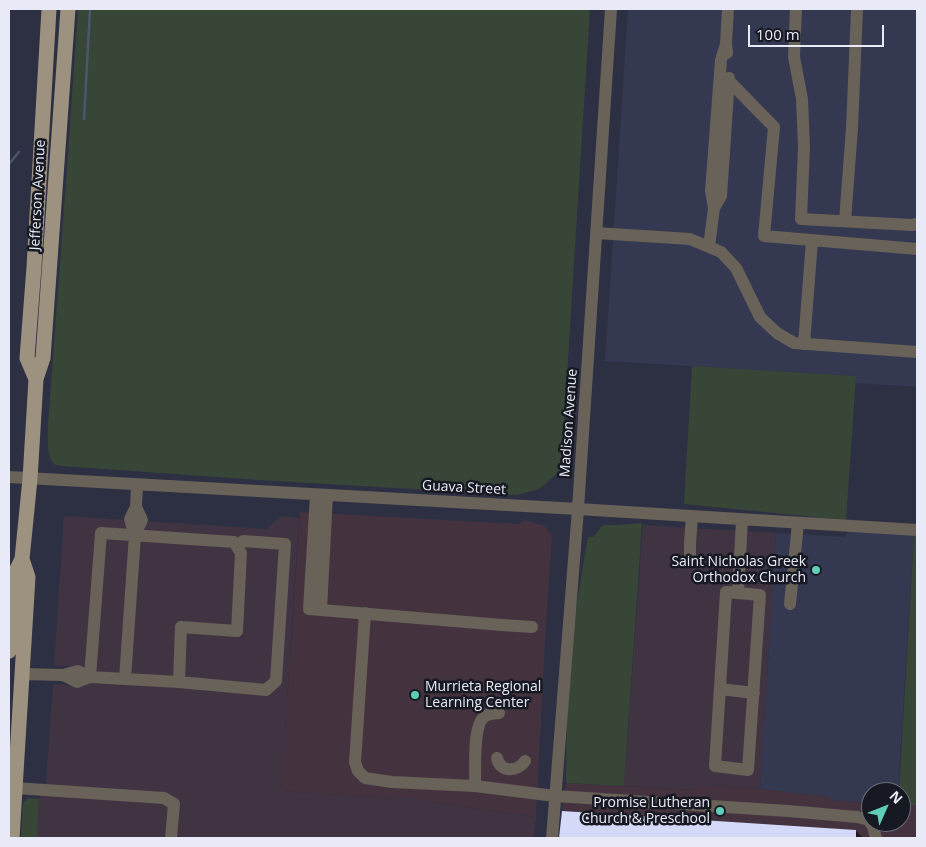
<!DOCTYPE html>
<html>
<head>
<meta charset="utf-8">
<style>
	body { margin:0 }
	#map { position:relative; width:926px; height:847px; overflow:hidden; background:#2d3043; font-family:"Open Sans",sans-serif }
	canvas { display:block }
	.frame { position:absolute; inset:0; border:10px solid #e8ebf7; pointer-events:none }
	.north { position:absolute; left:861px; top:782px; width:50px; height:50px; box-sizing:border-box; background:#171922; border:1px solid #6b6d77; border-radius:50%; rotate:46deg; font-size:14px; font-weight:700; line-height:20px; text-align:center; color:#e8ebf7 }
	.north::after { content:''; display:block; margin:auto; width:18px; height:22px; background:#5eceb7; clip-path:polygon(50% 0,100% 100%,50% 72%,0 100%) }
	.scale { position:absolute; left:748px; top:25px; width:136px; height:22px; box-sizing:border-box; border:2px solid #e8ebf7; border-top:0; padding-left:6px; font-size:15px; line-height:18px; white-space:nowrap; color:#e8ebf7; -webkit-text-stroke:4px #171922; paint-order:stroke }
</style>
</head>
<body>
<div id="map">
<canvas width="926" height="847"></canvas>
<div class="frame"></div>
<div class="north">N</div>
<div class="scale">100 m</div>
</div>
<script>
const ctx = document.querySelector('canvas').getContext('2d');
ctx.lineJoin = 'round';
function fillPath(path, color) {
  ctx.fillStyle = color;
  ctx.fill(path, 'evenodd');
}
function strokePath(path, color, width, dash) {
  ctx.strokeStyle = color;
  ctx.lineWidth = width;
  ctx.lineCap = dash ? 'butt' : 'round';
  ctx.setLineDash(dash || []);
  ctx.stroke(path);
}
function write(font, color, halo, rows, align = 'center') {
  ctx.font = font + ' "Open Sans",sans-serif';
  ctx.lineWidth = 5;
  ctx.setLineDash([]);
  ctx.textBaseline = 'middle';
  ctx.strokeStyle = halo;
  ctx.fillStyle = color;
  for (const [text, x, y, turn = 0] of rows) {
    ctx.save();
    ctx.translate(x, y);
    ctx.rotate((+turn || 0) * Math.PI / 180);
    ctx.textAlign = isNaN(turn) ? turn : align;
    if (halo) ctx.strokeText(text, 0, 0);
    ctx.fillText(text, 0, 0);
    ctx.restore();
  }
}
fillPath(new Path2D(`
	M628,9H917V387L856,383V376L605,361Z
	M850,531L914,534L898,792H871V803L830,800L829,797L760,789L776,533L845,537L846,534Z`), '#343851');
fillPath(new Path2D(`
	M64,516L266,529L281,516L299,518L281,791L411,799L536,817L534,838H37L39,799L46,784L53,684L76,686L78,667L54,665Z
	M643,525L776,533L760,789L696,785L695,790L624,786Z`), '#403443');
fillPath(new Path2D(`
	M300,512L518,524L525,520L544,526L552,535L545,641L536,817L411,799L281,791Z
	M566,783L695,790V785L760,789L830,797V800L871,803V822H901V805H917V838H856V830L562,811Z`), '#44333e');
fillPath(new Path2D(`
	M78,9H590L561,470L539,489L517,495L259,480L62,466C60,466 56,465 54,464C46,457 48,435 48,425L68,155Z
	M692,366L856,376L846,520L684,504Z
	M642,523L624,786L566,783L567,718L574,620L588,537H593L603,525H618Z
	M914,534H917V805H901V792H899Z
	M28,798L39,799L37,838H21L23,803Z`), '#384638');
fillPath(new Path2D(`
	M563,812L856,831L863,838H560Z`), '#0007');
strokePath(new Path2D(`
	M84,119L90,9
	M9,164L19,152`), '#4a576e', 2.5);
fillPath(new Path2D(`
	M562,811L856,830V838H559Z`), '#d3d9f7');
strokePath(new Path2D(`
	M796,9L794,57L802,99L804,147L801,219L912,225L917,224
	M727,53L726,44L728,9
	M729,81L774,127L764,236L917,249
	M714,208L721,196L729,78
	M845,221L852,128L857,9
	M596,233L690,239L721,252L736,268L760,317L777,333L794,343L917,352
	M709,247L714,208L711,191L721,60L726,44
	M804,344L812,241
	M9,477L578,509L917,530
	M316,495L309,609L502,625L532,627
	M101,533L234,542L241,553L237,631L181,627L179,682L90,677Z
	M135,535L142,520L136,507
	M690,561V544L692,516
	M738,593L726,592L715,766L748,770L760,595L738,593L742,520
	M790,604L798,523
	M321,610L327,495
	M365,613L355,762L358,771L365,778L392,782L475,786L555,796L788,811L857,817L869,820L873,827L876,838
	M22,674L63,675L78,671L90,677L77,682L63,675
	M125,679L135,535L130,519L136,507L137,485
	M179,682L266,690L276,681L285,544L243,541L237,547
	M720,689L754,693
	M497,758C500,773 518,772 525,761
	M475,786C476,770 472,727 484,717C489,713 494,714 499,713
	M15,788L164,798L174,804L171,838
	M552,838L578,509L611,9`), '#686259', 12);
strokePath(new Path2D(`
	M36,379L27,358L34,267L49,9
	M9,651L14,575L22,559L30,479L36,379L43,358L68,9
	M12,838L28,577L22,559`), '#9c927f', 15);
for (const [x, y, r, color] of [
	[816,570,5,"#5eceb7"],
	[415,695,5,"#5eceb7"],
	[720,811,5,"#5eceb7"]
]) {
  const dot = new Path2D();
  dot.arc(x, y, r, 0, 2 * Math.PI);
  ctx.fillStyle = color;
  ctx.fill(dot);
  strokePath(dot, '#171922', 2);
}
write('14px', '#e8ebf7', '#171922', [
	["Jefferson Avenue",38,195,-87],
	["Madison Avenue",569,423,-86],
	["Guava Street",464,488,3]
]);
write('14px', '#e8ebf7', '#171922', [
	["Saint Nicholas Greek",806,562],
	["Orthodox Church",806,578],
	["Murrieta Regional",425,687,"left"],
	["Learning Center",425,703,"left"],
	["Promise Lutheran",710,803],
	["Church & Preschool",710,819]
], 'right');
</script>
</body>
</html>
